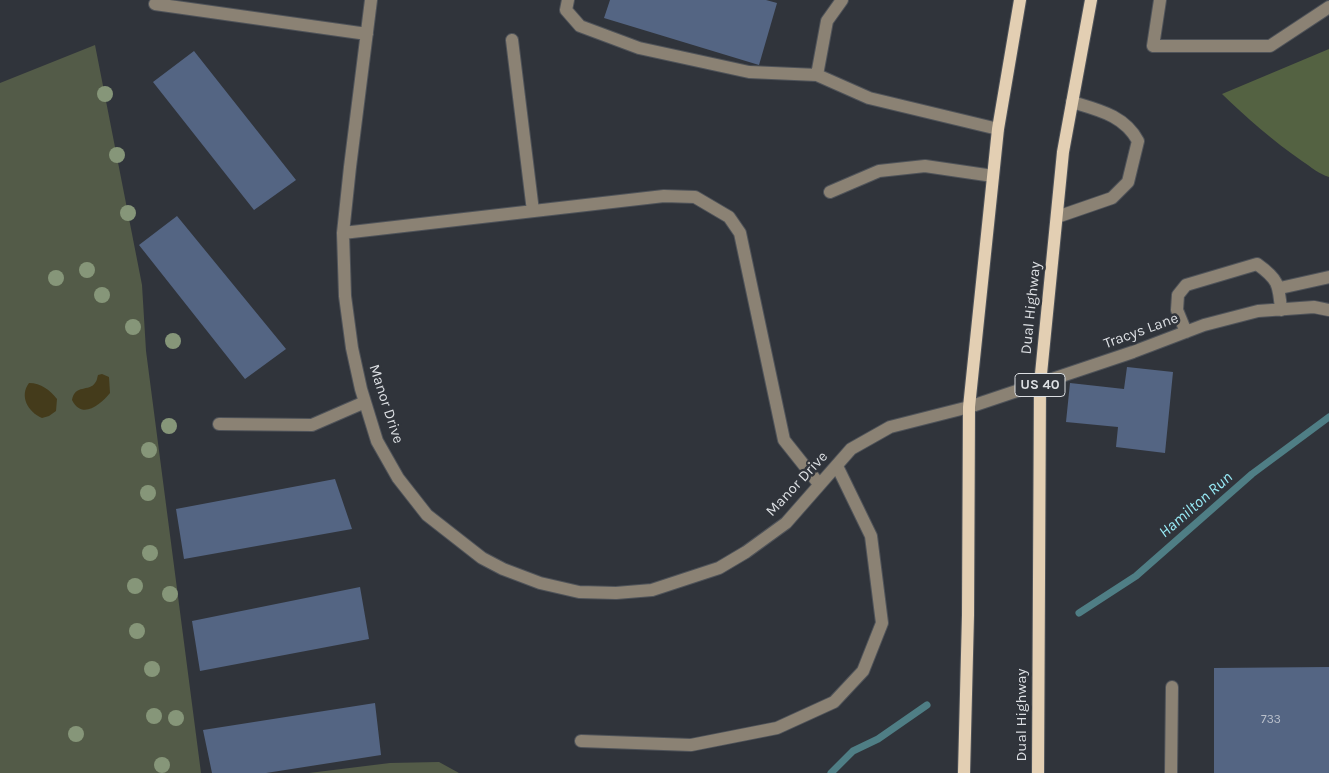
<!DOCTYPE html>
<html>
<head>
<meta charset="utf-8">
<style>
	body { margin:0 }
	canvas { display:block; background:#30343b }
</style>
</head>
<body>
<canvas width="1329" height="773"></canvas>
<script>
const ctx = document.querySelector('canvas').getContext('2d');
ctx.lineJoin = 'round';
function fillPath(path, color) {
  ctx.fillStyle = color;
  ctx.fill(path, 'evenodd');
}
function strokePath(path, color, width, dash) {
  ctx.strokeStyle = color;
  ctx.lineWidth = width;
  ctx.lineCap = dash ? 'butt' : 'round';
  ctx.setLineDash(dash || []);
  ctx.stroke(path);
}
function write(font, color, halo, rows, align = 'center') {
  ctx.font = font + ' Karla,sans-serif';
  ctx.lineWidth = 5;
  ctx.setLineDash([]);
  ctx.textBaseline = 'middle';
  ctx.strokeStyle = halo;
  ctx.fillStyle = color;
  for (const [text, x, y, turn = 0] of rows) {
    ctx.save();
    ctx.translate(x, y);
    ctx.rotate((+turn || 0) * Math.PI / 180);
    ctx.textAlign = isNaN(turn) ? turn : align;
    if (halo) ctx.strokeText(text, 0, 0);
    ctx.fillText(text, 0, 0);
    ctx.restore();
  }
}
fillPath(new Path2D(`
	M95,45L142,285L146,351L201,773H0V83Z
	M439,762L459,773H309L390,763Z`), '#535b48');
fillPath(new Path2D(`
	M1329,49V177C1319,174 1311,167 1302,161C1273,141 1247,118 1222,94Z`), '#546242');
fillPath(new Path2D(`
	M102,374L109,377L110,393C100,405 82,420 72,400C75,384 89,392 95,383C97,381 97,378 98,375Z
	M29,383C41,383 50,390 57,399L56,411L49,416L42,418C28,412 19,396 29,383Z`), '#443b1b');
strokePath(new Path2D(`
	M1079,613L1136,576L1252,474L1329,417
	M831,773L853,751L878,739L927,705`), '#4f7e85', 7);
fillPath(new Path2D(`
	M610,0H766L777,3L759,65L604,18Z
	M194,51L296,180L254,210L153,82Z
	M177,216L286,349L245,379L139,245Z
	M1127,367L1173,372L1165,453L1116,447L1118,427L1066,422L1070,383L1124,389Z
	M335,479L352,529L184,559L176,509Z
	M360,587L369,639L200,671L192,621Z
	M1329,667V773H1214V668Z
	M375,703L381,755L266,773H212L203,730Z`), '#546583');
const minor = new Path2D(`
	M371,0L350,167L343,233L345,296L352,348L361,389L377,441L398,478L427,515L482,558L503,569L540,583L579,592L616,593L652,590L719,568L746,552L786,523L851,449L890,427L969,407L1133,352L1204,325L1258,311L1314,307L1329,310
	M568,0L566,10L580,26L639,48L749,72L817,75L869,98L998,129
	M1160,0L1153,46H1270L1329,7
	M155,4L367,34
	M512,40L533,211
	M817,75L827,21L842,0
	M830,192L879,171L925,166L993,176
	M1057,217L1112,198L1128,182L1138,141C1124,115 1098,110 1072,102
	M343,233L664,196L695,197L729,217L740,233L784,440L819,484
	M1280,288L1329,277
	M1186,332L1177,310L1178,295L1186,285L1257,264C1278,279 1279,284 1281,310
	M219,424L312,425L365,402
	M581,741L691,745L777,728L834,702L863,671L882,623L871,536L837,466
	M1171,773L1172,687`);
const major = new Path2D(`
	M964,773L968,615L969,407L998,129L1020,0
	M1038,773L1040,384L1063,152L1091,0`);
strokePath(minor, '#4f5359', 14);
strokePath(major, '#4f5359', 14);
strokePath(minor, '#8b8274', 12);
strokePath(major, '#e3cfb3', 12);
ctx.fillStyle = '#869679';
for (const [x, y] of [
	[105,94],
	[117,155],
	[128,213],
	[87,270],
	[56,278],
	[102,295],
	[133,327],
	[173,341],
	[169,426],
	[149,450],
	[148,493],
	[150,553],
	[135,586],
	[170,594],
	[137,631],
	[152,669],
	[154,716],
	[176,718],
	[76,734],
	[162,765]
]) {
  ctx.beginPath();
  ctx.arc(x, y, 8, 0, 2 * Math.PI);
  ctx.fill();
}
write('12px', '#bac0cb', null, [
	["733",1271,720]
]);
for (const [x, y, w] of [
	[1040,385,50]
]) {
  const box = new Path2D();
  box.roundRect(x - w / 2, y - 11.5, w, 23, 4);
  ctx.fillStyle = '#30343b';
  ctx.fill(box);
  strokePath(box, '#dcdfe3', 1);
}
write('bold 14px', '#dcdfe3', null, [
	["US 40",1040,385]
]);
write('15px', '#dcdfe3', '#30343b', [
	["Dual Highway",1031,308,-84],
	["Tracys Lane",1141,331,-20],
	["Manor Drive",386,404,72],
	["Manor Drive",797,484,-47],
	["Dual Highway",1022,715,-90]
]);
write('italic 16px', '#97eaf6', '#30343b', [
	["Hamilton Run",1196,505,-41]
]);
</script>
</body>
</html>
